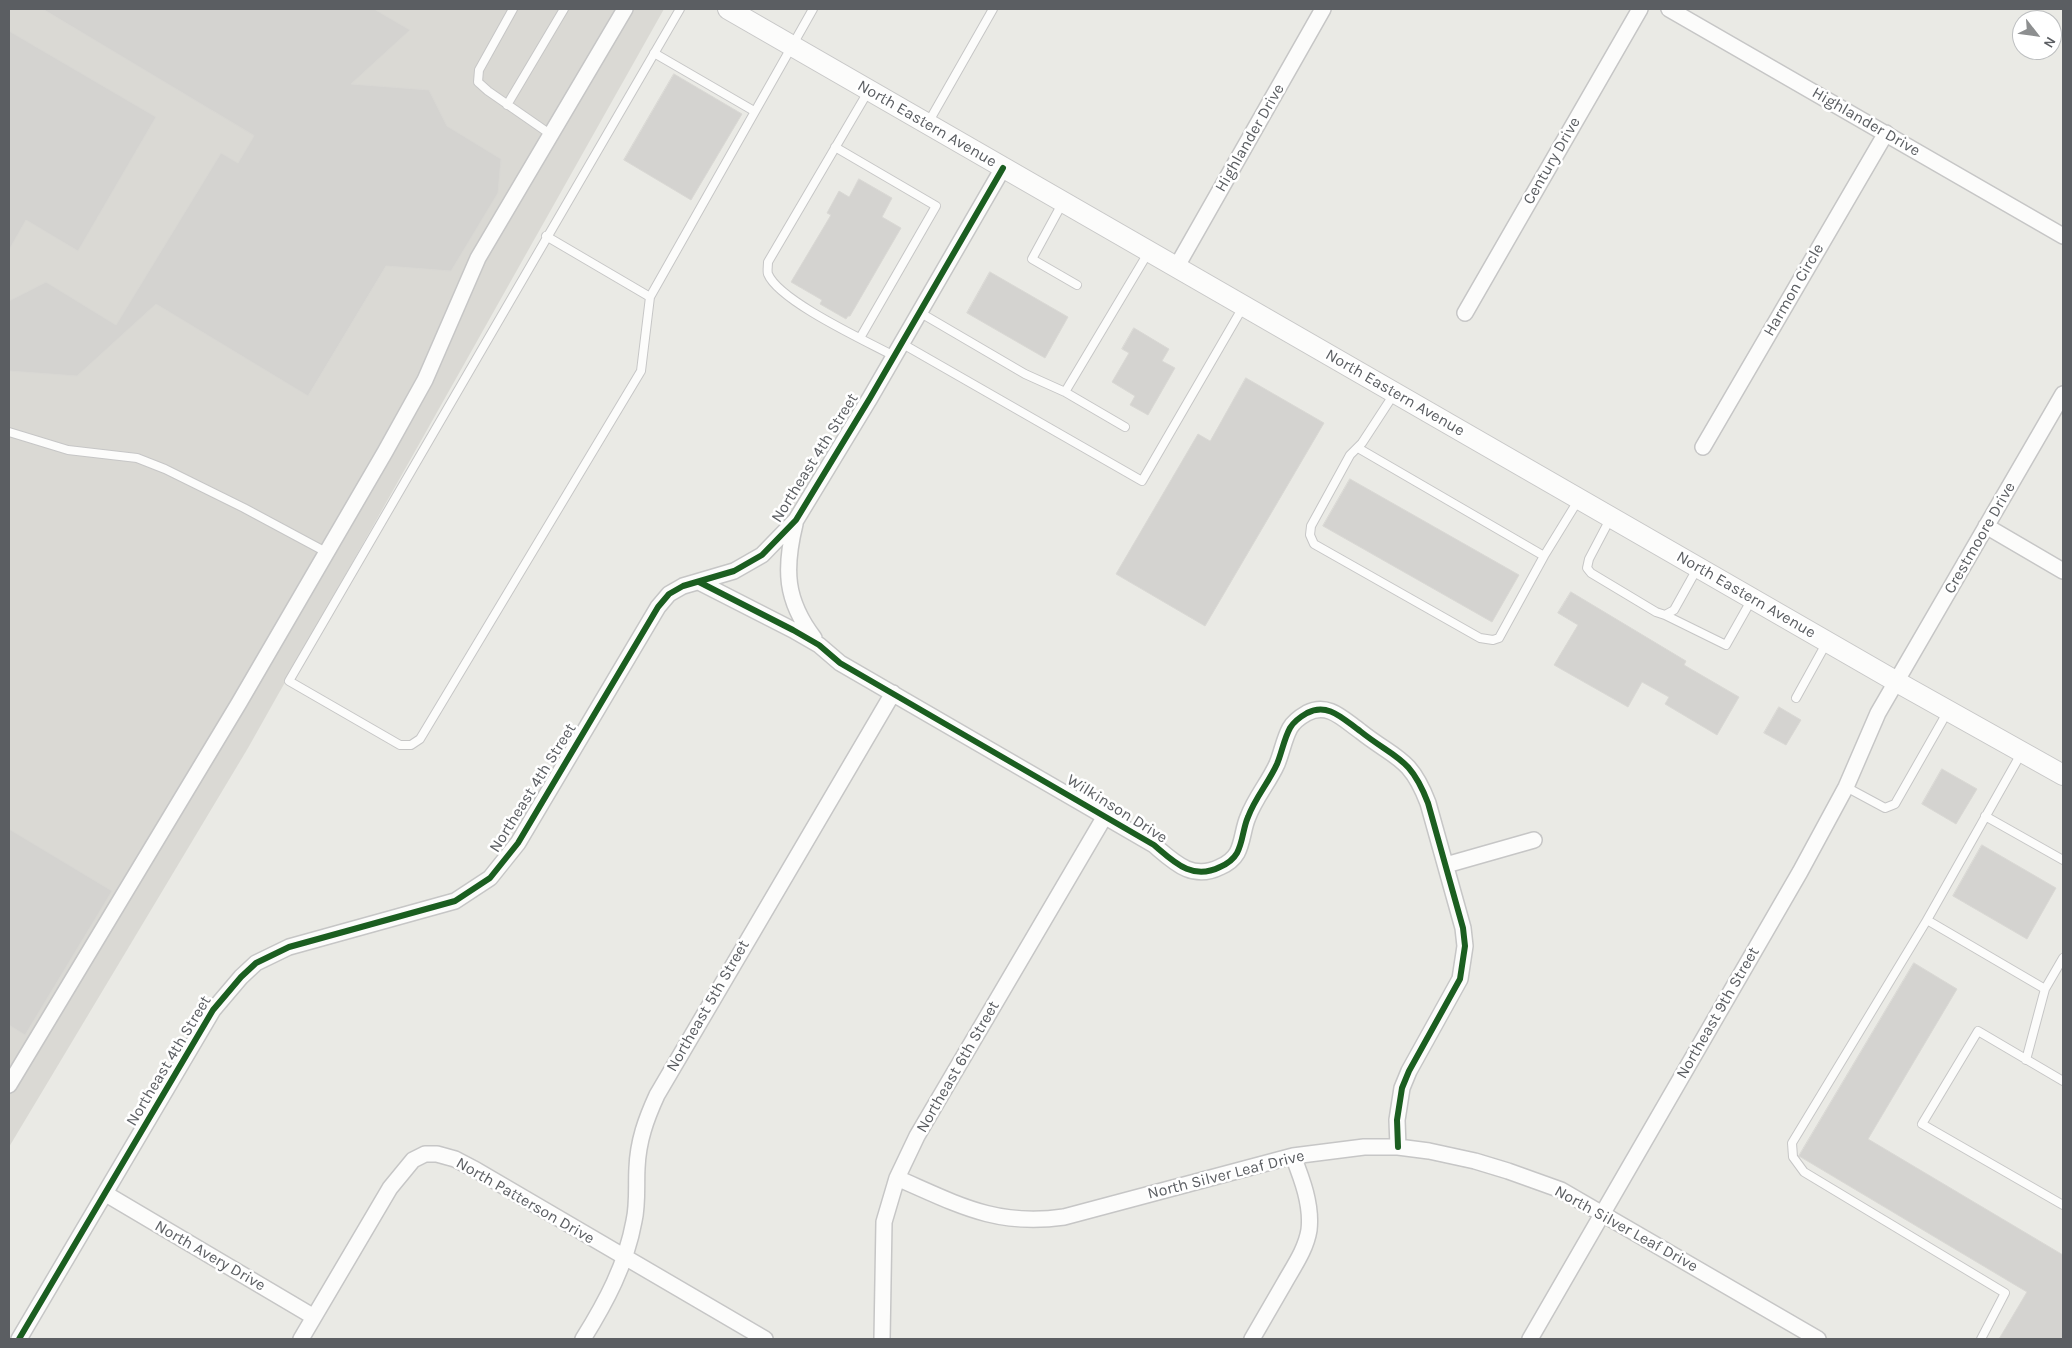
<!DOCTYPE html>
<html>
<head>
<meta charset="utf-8">
<style>
	body { margin:0 }
	#map { position:relative; width:2072px; height:1348px; overflow:hidden; background:#eaeae5; font-family:Karla,sans-serif }
	canvas { display:block }
	.frame { position:absolute; inset:0; border:10px solid #5b5e62; pointer-events:none }
	.north { position:absolute; left:2012px; top:10px; width:50px; height:50px; box-sizing:border-box; background:#fff; border:1px solid #bdbfc0; border-radius:50%; rotate:120deg; font-size:14px; font-weight:700; line-height:20px; text-align:center; color:#5b5e62 }
	.north::after { content:''; display:block; margin:auto; width:18px; height:22px; background:#8d8f90; clip-path:polygon(50% 0,100% 100%,50% 72%,0 100%) }
</style>
</head>
<body>
<div id="map">
<canvas width="2072" height="1348"></canvas>
<div class="frame"></div>
<div class="north">N</div>
</div>
<script>
const ctx = document.querySelector('canvas').getContext('2d');
ctx.lineJoin = 'round';
function fillPath(path, color) {
  ctx.fillStyle = color;
  ctx.fill(path, 'evenodd');
}
function strokePath(path, color, width, dash) {
  ctx.strokeStyle = color;
  ctx.lineWidth = width;
  ctx.lineCap = dash ? 'butt' : 'round';
  ctx.setLineDash(dash || []);
  ctx.stroke(path);
}
function write(font, color, halo, rows, align = 'center') {
  ctx.font = font + ' Karla,sans-serif';
  ctx.lineWidth = 5;
  ctx.setLineDash([]);
  ctx.textBaseline = 'middle';
  ctx.strokeStyle = halo;
  ctx.fillStyle = color;
  for (const [text, x, y, turn = 0] of rows) {
    ctx.save();
    ctx.translate(x, y);
    ctx.rotate((+turn || 0) * Math.PI / 180);
    ctx.textAlign = isNaN(turn) ? turn : align;
    if (halo) ctx.strokeText(text, 0, 0);
    ctx.fillText(text, 0, 0);
    ctx.restore();
  }
}
fillPath(new Path2D(`
	M9,9H664L248,748L9,1147Z`), '#dad9d4');
const building = new Path2D(`
	M43,9H374L410,30L351,84L429,90L447,126L501,159L498,193L451,271L386,266L308,396L156,304L77,376L9,371V301L46,282L116,325L221,153L238,163L254,136Z
	M9,31L156,117L78,251L26,220L9,250Z
	M674,74L742,114L691,200L624,160Z
	M859,179L892,198L882,217L901,228L850,316H848L846,319L820,304L822,300L791,282L831,215L827,213L839,191L849,197Z
	M990,272L1068,317L1045,358L967,313Z
	M1134,328L1169,349L1162,361L1175,368L1148,415L1130,405L1135,396L1112,382L1129,353L1122,349Z
	M1246,378L1324,423L1205,626L1116,574L1198,434L1210,441Z
	M1350,479L1519,575L1492,622L1323,526Z
	M1571,592L1686,661L1684,665L1739,697L1717,735L1665,704L1669,697L1642,682L1628,707L1554,665L1578,625L1558,613Z
	M1779,707L1801,720L1786,745L1764,733Z
	M1942,769L1977,789L1956,824L1922,804Z
	M9,829L112,891L25,1035L9,1025Z
	M1982,845L2056,888L2027,939L1953,896Z
	M1914,963L1957,989L1868,1139L2063,1255V1339H1999L2027,1292L1799,1156Z`);
fillPath(building, '#d4d3d0');
strokePath(building, '#d9d8d4', 1);
const service = new Path2D(`
	M513,9L479,70L478,82L488,91L550,134
	M680,9L289,681L400,745H411L420,739L641,371L650,297L813,9
	M654,53L754,111
	M869,90L768,262C768,266 767,271 768,274C779,301 866,341 894,356
	M507,105L564,9
	M928,123L993,9
	M835,147L936,206L860,338
	M1063,202L1032,259L1077,285
	M546,236L650,297
	M919,312L1025,374L1065,392L1148,253
	M901,343L1142,481L1243,307
	M1065,392L1125,427
	M1394,394L1362,443L1350,455L1311,526L1310,535L1314,544L1480,638L1493,640L1499,638L1544,556L1579,499
	M9,432L68,450L137,458L165,469L244,508L326,552
	M1358,448L1544,556
	M1610,519L1589,559L1587,568L1591,573L1656,612L1665,615L1674,610L1698,567
	M1665,615L1726,645L1752,599
	M1796,698L1827,642
	M2022,752L1927,920L2045,989L2063,958
	M1846,787L1885,808L1895,804L1948,711
	M1985,816L2063,860
	M1927,920L1792,1143L1793,1157L1804,1172L2005,1293L1981,1339
	M2026,1060L2045,989
	M2063,1081L1978,1031L1922,1124L2063,1205`);
const minor = new Path2D(`
	M1669,9L2063,236
	M1177,266L1323,9
	M1465,313L1640,9
	M1703,447L1886,133
	M795,524C784,569 785,600 814,638
	M1986,526L2063,571
	M699,582L793,630L819,645L840,663L1154,845C1174,862 1192,881 1220,867C1227,864 1233,860 1237,853C1243,842 1243,828 1248,817C1255,798 1269,782 1277,764C1282,752 1284,739 1290,728C1294,721 1300,717 1307,713C1328,702 1343,719 1360,731C1395,759 1410,756 1428,803L1463,928L1465,946L1460,979L1409,1071L1402,1088L1397,1120L1398,1147
	M1446,865L1534,840
	M9,1085L239,703L385,452L425,380L478,258L625,9
	M897,1178C957,1204 996,1227 1064,1217L1293,1156L1364,1147H1398L1429,1151L1475,1161L1508,1171L1561,1190L1818,1339
	M106,1194L314,1317
	M19,1339L213,1010L241,977L256,963L289,947L455,901L490,878L518,843L658,607L669,594L683,586L734,571L762,555L796,520L870,398L1003,168
	M301,1339L390,1188L413,1160L425,1154H437L455,1159L476,1170L765,1339
	M583,1339C606,1302 626,1265 634,1221C638,1204 636,1185 637,1168C638,1141 646,1119 657,1095L893,693
	M882,1339L884,1222L897,1178L917,1136L1105,816
	M1252,1339C1263,1320 1274,1301 1285,1282C1294,1266 1306,1249 1309,1230C1312,1205 1302,1179 1293,1156
	M1530,1339L1800,872L1846,787L1878,713L2063,394`);
const secondary = new Path2D(`
	M728,9L1897,682L2063,775`);
strokePath(service, '#c6c6c6', 10);
strokePath(minor, '#c6c6c6', 18);
strokePath(secondary, '#c7c7c7', 22);
strokePath(service, '#fcfcfb', 8);
strokePath(minor, '#fcfcfb', 15);
strokePath(secondary, '#fcfcfb', 20);
strokePath(new Path2D(`
	M699,582L793,630L819,645L840,663L1154,845C1174,862 1192,881 1220,867C1227,864 1233,860 1237,853C1243,842 1243,828 1248,817C1255,798 1269,782 1277,764C1282,752 1284,739 1290,728C1294,721 1300,717 1307,713C1328,702 1343,719 1360,731C1395,759 1410,756 1428,803L1463,928L1465,946L1460,979L1409,1071L1402,1088L1397,1120L1398,1147
	M19,1339L213,1010L241,977L256,963L289,947L455,901L490,878L518,843L658,607L669,594L683,586L734,571L762,555L796,520L870,398L1003,168`), '#1b5e20', 6);
write('16px', '#5b5e62', '#fff', [
	["Highlander Drive",1866,122,30],
	["North Eastern Avenue",927,124,30],
	["Highlander Drive",1250,138,-60],
	["Century Drive",1552,161,-60],
	["Harmon Circle",1794,290,-60],
	["North Eastern Avenue",1395,393,30],
	["Northeast 4th Street",815,458,-58],
	["Crestmoore Drive",1980,538,-60],
	["North Eastern Avenue",1746,595,30],
	["Northeast 4th Street",533,788,-58],
	["Wilkinson Drive",1117,809,32],
	["Northeast 5th Street",708,1006,-60],
	["Northeast 9th Street",1718,1013,-60],
	["Northeast 4th Street",169,1061,-59],
	["Northeast 6th Street",958,1067,-60],
	["North Silver Leaf Drive",1226,1175,-14],
	["North Patterson Drive",525,1201,30],
	["North Silver Leaf Drive",1626,1229,29],
	["North Avery Drive",210,1256,30]
]);
</script>
</body>
</html>
